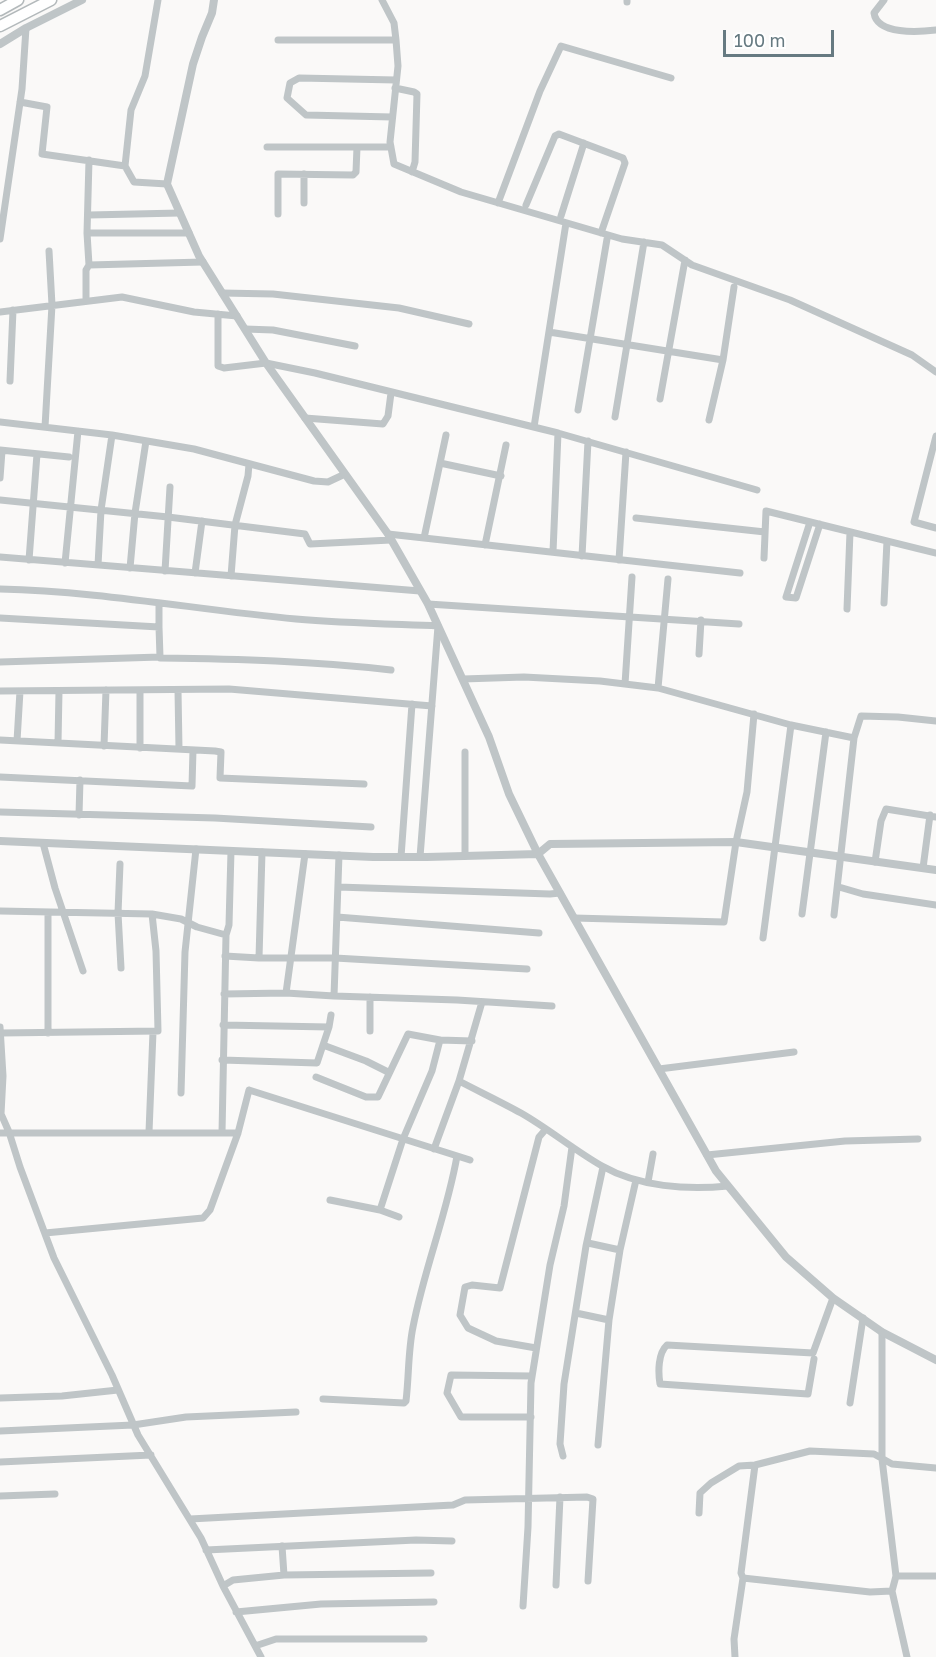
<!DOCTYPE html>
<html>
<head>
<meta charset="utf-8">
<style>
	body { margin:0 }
	#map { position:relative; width:936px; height:1657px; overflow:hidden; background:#faf9f8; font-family:"Golos Text",sans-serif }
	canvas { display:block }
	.scale { position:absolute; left:723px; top:30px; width:111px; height:27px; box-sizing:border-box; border:3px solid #667a81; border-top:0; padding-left:8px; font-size:18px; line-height:21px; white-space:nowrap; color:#667a81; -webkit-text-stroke:4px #fff; paint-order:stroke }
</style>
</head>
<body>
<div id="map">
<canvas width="936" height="1657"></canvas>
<div class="scale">100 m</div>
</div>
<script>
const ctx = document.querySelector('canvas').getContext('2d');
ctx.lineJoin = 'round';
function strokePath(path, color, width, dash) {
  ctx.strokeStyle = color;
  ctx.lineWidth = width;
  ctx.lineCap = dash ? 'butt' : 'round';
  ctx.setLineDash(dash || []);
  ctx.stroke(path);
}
const trunk = new Path2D(`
	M0,10L18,0
	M0,26L51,0`);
strokePath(trunk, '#b3b9bb', 13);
strokePath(new Path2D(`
	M158,0L145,76L131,110L125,166L134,182L167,184
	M382,0L394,23L396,40L398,66L390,142L394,164L461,192L622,239L662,245L692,265L790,300L912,355L936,372
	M884,0L874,13C877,35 919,32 936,30
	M627,2V0
	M278,40H396
	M395,88L414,92L417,94L415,162L412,172
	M20,102L47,107L42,154L125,166
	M392,117L306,115L287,98L290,83L299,78L396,80
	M267,147H391
	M304,203V174
	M498,203L540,91L561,46L671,78
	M526,205L555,136L559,134L623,158L625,163L601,233
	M278,214V174L353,175L356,172L357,147
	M89,215L180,213
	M561,216L584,143
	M87,233H189
	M0,239L22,89L26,28
	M89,265L203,262
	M222,293L273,294L399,308L469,324
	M86,300V270L89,265L87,233L89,160
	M0,312L122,297L194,312L237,316
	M218,314V366L224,368L266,363L315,373L558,433L757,490
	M245,329L273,330L355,346
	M549,332L723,360L734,287
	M10,381L13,310
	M660,399L685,260
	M578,410L607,239
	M615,417L644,242
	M305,418L383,424L388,416L391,393
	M709,420L723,360
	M0,422L112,435L194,449L314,481L328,482L345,474
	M45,427L52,305L49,251
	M534,427L566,223
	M936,436L914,522L936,528
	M0,450L69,457
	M440,463L501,476
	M0,478L2,451
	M0,500L168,517L305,534L310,544L391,540
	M636,518L765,532
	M810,522L786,597L796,598L820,524
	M388,534L740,573
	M424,538L446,435
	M485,545L506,445
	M553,552L558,433
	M582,556L588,441
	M0,557L420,591
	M764,558L766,511L936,553
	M29,560L37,454
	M619,560L626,452
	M65,563L78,431
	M98,565L101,510L112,435
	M130,568L135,513L146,441
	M165,571L170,487
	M195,573L202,521
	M231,576L235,525L248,476L249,464
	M0,589C99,591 198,610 296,619C343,623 391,624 438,626L420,857
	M884,603L887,541
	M428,604L739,624
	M847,609L850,532
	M0,618L159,627L160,657L0,662
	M159,627V603
	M699,654L701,620
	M160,658C237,659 314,661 391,670
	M463,679L524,677L600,681L658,688L791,725L854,738L861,716L898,717L936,721
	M625,684L632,577
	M658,688L668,579
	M140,690V748
	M178,690L179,749
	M0,691L229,689L432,706
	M0,740L215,751L221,752L220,778L364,784
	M17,741L20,691
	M58,743L59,691
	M104,746L106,690
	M0,777L192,786L193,750
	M0,812L215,818L371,827
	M79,815L80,780
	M43,843L55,888L83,971
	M465,856V752
	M401,857L412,704
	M875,862L881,821L886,809L936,817
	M120,864L118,913L121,968
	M923,868L930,815
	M338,887L550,894L560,893
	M839,887L863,894L936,905
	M0,911L152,914L181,919L197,927L226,935
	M48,913V1033
	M802,914L826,732
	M834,915L854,738
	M337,917L539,933
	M574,918L724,922L736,842L747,792L754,714
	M763,938L791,725
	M225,956L259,958H335L527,969
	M259,958L262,852
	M286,993L334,996L339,855
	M224,994L286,993L305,854
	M334,996L457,1000L552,1006
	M370,997V1031
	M0,1027L3,1076L1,1114L9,1132L20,1167L54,1258L112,1375L138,1435L201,1538L223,1586L261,1657
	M329,1027L331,1015
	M1,1033L158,1031L156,951L152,914
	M323,1045L366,1061L388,1072
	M222,1060L317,1063L329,1027L223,1025
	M659,1069L794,1052
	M316,1077L366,1097H378L408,1034L440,1040L472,1041
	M459,1081C480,1092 501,1102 521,1113C549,1129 574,1150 602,1166C639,1187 687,1190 728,1186
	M181,1093L185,952L196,849
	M149,1132L153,1032
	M0,1133H238
	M222,1133L226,935L229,925L231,851
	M434,1149L459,1081L482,1002
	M707,1155L845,1141L918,1139
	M648,1182L653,1154
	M330,1200L380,1210L403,1139L432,1071L440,1040
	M380,1210L399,1217
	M45,1233L203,1218L210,1210L238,1133L249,1090L470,1160
	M588,1243L620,1250
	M576,1313L609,1320
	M882,1332V1459L896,1576L892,1591L907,1657
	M536,1348L496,1341L468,1328L460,1315L465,1287L472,1285L500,1288L539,1137L546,1129
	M814,1359L808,1394L660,1384C658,1372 658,1353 667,1345L813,1353L833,1298
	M0,1398L62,1396L118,1390
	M323,1399L404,1403L406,1401C409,1376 408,1351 413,1327C424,1269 447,1214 457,1156
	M850,1403L863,1318
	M531,1417H461L447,1393L451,1375L532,1376
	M0,1431L133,1425L186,1417L296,1412
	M598,1445L609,1320L620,1250L636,1180
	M563,1456L560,1444L564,1384L586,1246L603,1167
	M0,1462L151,1455
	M0,1496L55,1494
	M699,1513L700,1493L711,1483L739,1466L755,1465L810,1451L874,1454L892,1464L936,1468
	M190,1519L453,1505L465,1500L587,1497L593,1499L588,1581
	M282,1546L284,1575
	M206,1550L416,1540L452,1541
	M896,1576H936
	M743,1578L870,1592L892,1591
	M556,1585L560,1497
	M223,1586L233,1580L284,1575L431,1573
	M523,1606L528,1527L531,1383L550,1265L564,1206L572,1147
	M236,1612L321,1604L434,1602
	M255,1646L276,1639H424
	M735,1657L734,1639L743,1578L741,1573L755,1465`), '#bfc5c7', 7);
strokePath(new Path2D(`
	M214,0L212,13L202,37L193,64L167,184L199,256L266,363L388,534L428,604L489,737L509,794L538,854L716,1171L786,1257L833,1298L882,1332L936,1360
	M0,44L26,28L82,0
	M0,841L373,857H427L538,854L550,844L736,842L936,870`), '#bfc5c7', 8);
strokePath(trunk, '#fff', 10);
</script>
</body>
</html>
